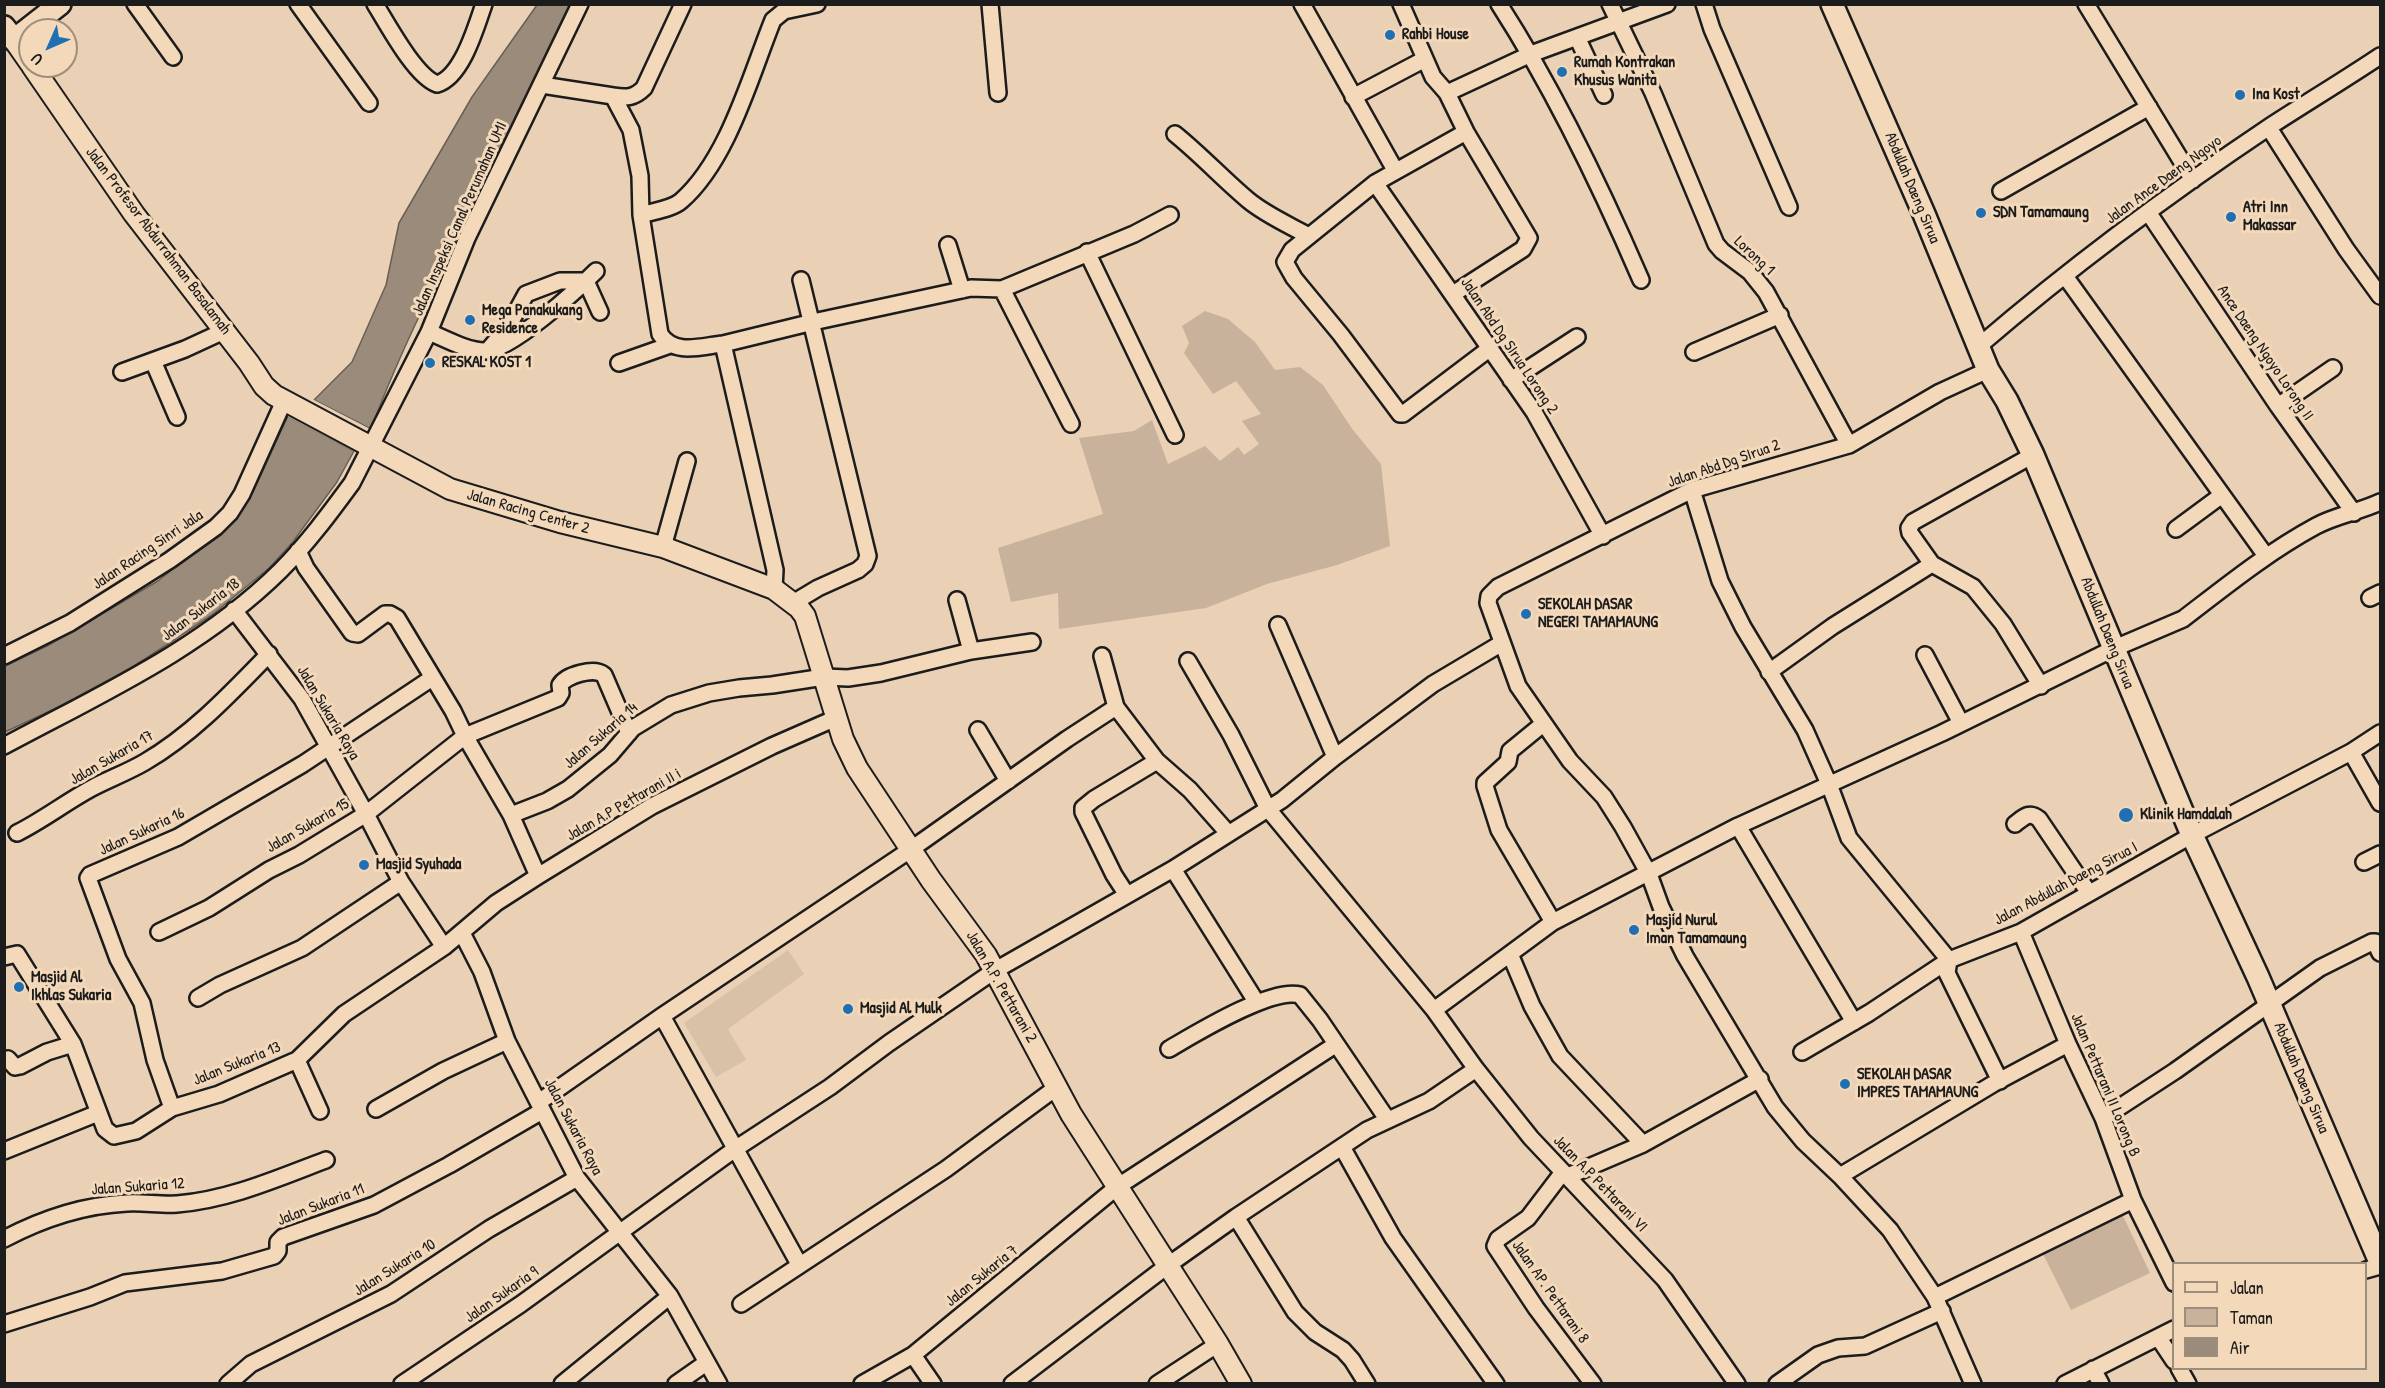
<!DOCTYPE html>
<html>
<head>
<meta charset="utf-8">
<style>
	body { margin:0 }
	#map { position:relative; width:2385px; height:1388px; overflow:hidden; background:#ead0b4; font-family:"Patrick Hand",sans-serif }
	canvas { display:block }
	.frame { position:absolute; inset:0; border:6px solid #1c1c1c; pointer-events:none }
	.legend { position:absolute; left:2172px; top:1262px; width:195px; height:108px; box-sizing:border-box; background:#f3d8ba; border:2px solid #9d8d7b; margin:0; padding:8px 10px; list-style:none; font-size:18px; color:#1c1c1c }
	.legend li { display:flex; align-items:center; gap:12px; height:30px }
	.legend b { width:30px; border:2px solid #9d8d7b }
	.north { position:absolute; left:18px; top:18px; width:60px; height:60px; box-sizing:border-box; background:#f3d8ba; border:2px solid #9d8d7b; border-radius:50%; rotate:225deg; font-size:16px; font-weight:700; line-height:24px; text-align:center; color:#1c1c1c }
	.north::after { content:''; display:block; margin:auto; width:21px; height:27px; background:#1f6fb2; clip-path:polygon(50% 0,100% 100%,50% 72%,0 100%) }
</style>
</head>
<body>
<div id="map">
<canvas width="2385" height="1388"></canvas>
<div class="frame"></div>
<ul class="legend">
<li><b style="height:8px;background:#f3d8ba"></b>Jalan</li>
<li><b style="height:16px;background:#c8b29b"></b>Taman</li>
<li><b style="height:16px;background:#9b8b7a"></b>Air</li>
</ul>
<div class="north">U</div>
</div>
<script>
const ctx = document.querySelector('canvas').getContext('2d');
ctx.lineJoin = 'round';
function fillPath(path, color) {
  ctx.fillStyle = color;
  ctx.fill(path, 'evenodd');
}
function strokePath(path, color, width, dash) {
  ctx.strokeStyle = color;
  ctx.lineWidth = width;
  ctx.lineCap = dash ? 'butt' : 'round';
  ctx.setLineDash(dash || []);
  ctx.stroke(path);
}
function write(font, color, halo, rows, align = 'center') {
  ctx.font = font + ' "Patrick Hand",sans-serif';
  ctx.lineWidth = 6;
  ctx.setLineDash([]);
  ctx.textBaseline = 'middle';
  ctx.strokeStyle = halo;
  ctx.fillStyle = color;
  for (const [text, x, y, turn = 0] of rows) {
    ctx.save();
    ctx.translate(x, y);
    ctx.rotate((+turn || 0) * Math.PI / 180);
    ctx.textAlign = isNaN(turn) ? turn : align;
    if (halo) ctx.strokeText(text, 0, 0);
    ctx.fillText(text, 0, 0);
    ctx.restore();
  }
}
fillPath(new Path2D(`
	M788,950L804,974L728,1029L746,1060L716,1077L684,1023Z`), '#d9c1a7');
fillPath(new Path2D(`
	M1205,311L1228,319L1255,342L1275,370L1300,367L1323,385L1353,430L1381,464L1390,546L1337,565L1267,584L1206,608L1059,629L1058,593L1011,602L998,548L1103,514L1079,438L1134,431L1152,420L1168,464L1205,446L1220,461L1238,447L1244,455L1259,444L1242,421L1261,414L1236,381L1213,394L1184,353L1189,343L1182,326Z
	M2123,1216L2150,1273L2071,1310L2043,1254Z`), '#c8b29b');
const water = new Path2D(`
	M537,5H571C559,32 547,60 534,88C479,201 415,311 371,429L314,400L352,362L386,285L399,223L472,97Z
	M288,416L354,451L337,482L292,543L269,568L212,615L119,676L82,696L5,732V666L47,646L158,581L217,533L251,496Z`);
fillPath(water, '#9b8b7a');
strokePath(water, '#685f54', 1.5);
fillPath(new Path2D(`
	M311,398L314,400L374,431L370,432L312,402Z
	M289,413L355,449L357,453L285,415Z`), '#ead0b4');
const minor = new Path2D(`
	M135,4L173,57
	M298,4L369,103
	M375,4C388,25 415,76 437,84C462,77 476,27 484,4
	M683,4L644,88C634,98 627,98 613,96L631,130L640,176L641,215L660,334C674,356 701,346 723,344L775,570L774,589
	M990,4L998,93
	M1302,4L1395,170
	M1401,4L1433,77L1447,93L1466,132
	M1499,4C1555,91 1600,185 1641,280
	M1610,4L1653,93L1716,244L1722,251L1750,272L1766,292L1849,445
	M1704,4L1712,29L1789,207
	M2086,4L2193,180
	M1577,37L1604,95
	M542,85L613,96
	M1447,93L1531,54L1667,4
	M1353,97L1425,59
	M2269,128L2346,249L2380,296
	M1175,134C1201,155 1223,179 1248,200C1266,215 1289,225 1309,236
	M1375,183L1534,412L1603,536
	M2001,191L2149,107
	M2148,212L2278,406L2354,513
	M641,215C653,211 672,209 681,201C728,160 750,77 773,20L784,11L817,4
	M948,245L962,290
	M1087,252L1175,435
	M2065,276L2266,556
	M1002,289L1071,424
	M1453,294L1523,249L1529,238L1466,132L1375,183L1292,250L1285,262L1294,278L1341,335L1400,414H1403L1489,349
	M429,332C446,339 467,351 485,351C511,350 577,290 596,271
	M723,344L813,322L971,288L1002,289L1134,234L1170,215
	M1979,346C2071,267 2169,194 2269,127C2306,103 2344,80 2380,56
	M490,348L508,327L526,294L560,281H586L600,312
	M1694,352L1780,315
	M153,361L177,417
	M619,363L670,345
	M122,372L185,349L224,331
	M1511,380L1577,337
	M2278,406L2333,368
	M1692,490L1720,581L1743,627L1805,730L1829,784L1849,838L1949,960L1947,973L2000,1081
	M2176,529L2222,495
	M663,547L687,461
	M298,551L306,568L352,633L358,634L385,614H390L397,618L453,711L465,736L511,815L538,876
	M1932,564L1973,587L2003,624L2041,686
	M2370,598L2380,593
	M957,600L971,651
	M793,603L818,588L858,570L865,564L868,556L801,280
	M234,610L302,699L366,814L401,882L444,947
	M1278,625L1335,757
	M1925,655L1961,723
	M4,656L70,623L170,560L216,527L230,513L242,494L284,401
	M1102,656L1116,707
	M1188,661L1231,735L1268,809L1434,1010L1476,1069L1531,1138L1665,1280L1737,1384
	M1769,672L1833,626L1932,564L1910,533L1909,528L1913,522L2033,455
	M1543,724L1510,751L1508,762L1485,783V786L1499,830L1553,922
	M978,730L1008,781
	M4,746C101,694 201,649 280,571C307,544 330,513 352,483L429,332L467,238L580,4
	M2351,752L2380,803
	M511,815L547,801L568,789L610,755L633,728L671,705L709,693L739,688L772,685L824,677L848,678L881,673L971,651L1032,642
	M2015,824C2024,817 2029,811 2039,819L2089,893
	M1738,826L1854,1022
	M17,833C43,820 66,802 92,788C109,779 128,772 145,762C193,734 231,693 269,654
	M2364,862L2380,854
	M1173,869L1257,1003
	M1127,895L1114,875L1083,812V808L1094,799L1157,761
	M159,932L209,908L269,870L299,855L366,814L465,736L558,698L561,693L560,685C566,675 594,667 604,675L629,733
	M2021,932L2068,1044L2103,1118L2133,1200L2174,1283
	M462,933L482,972L507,1041L577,1178L670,1296L719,1384
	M1510,954L1532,1006L1560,1056L1643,1144
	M4,957L17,954L73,1044L105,1129L114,1136L136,1131L172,1108L219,1094L297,1060L344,1014L444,947L496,903L538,876L652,806L772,746L836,718
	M198,998L220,985L302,948L401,882
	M1434,1010L1553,922L1738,826L1942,733L2115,648L2183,619C2226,586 2268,552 2316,526C2336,515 2359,512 2380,502
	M662,1016L799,1264
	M1169,1049C1195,1034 1271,987 1300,995L1320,1020L1387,1119
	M1802,1052L1869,1013L1949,960L2021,932L2192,835L2351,752L2380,733
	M297,1060L320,1111
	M4,1061L8,1059L15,1067L20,1066L47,1052L73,1044
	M539,1102L662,1016L910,850L1067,739L1116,707L1157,761L1190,790L1228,833
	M172,1108L155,1060L142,1003L118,959L88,878L90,875L178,837L303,764L432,678
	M376,1109L443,1071L507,1041
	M2103,1118L2175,1071L2320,968L2372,942H2375L2380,953
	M1342,1147L1393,1238L1496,1384
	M4,1151L98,1113
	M1563,1172L1528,1218L1498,1239L1495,1246L1536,1308L1593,1384
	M1568,1176L1643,1144L1760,1079
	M1840,1176L1993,1084L2068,1044
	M1236,1217L1295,1312L1315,1332L1343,1350L1352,1360L1367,1384
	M4,1239C42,1219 84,1205 127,1203C143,1202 160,1205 177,1204C229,1200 278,1178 326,1160
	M2366,1270L2380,1266
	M1935,1297L2133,1200
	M741,1304L946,1169L1057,1087
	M4,1324L90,1297L125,1283L222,1271L274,1256L278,1251V1242L283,1237L374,1205L449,1165L542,1111
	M2158,1337L2174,1361
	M913,1355L933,1384
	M2179,1368L2188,1384
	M2093,1369L2101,1384
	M228,1384L251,1364L391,1294L489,1229L577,1178
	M402,1384L521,1304L735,1149L830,1087L889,1043L994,971L1173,869L1282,800L1335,757L1433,684L1502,643
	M562,1384L670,1296
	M676,1384L706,1363
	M862,1384L913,1355L1117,1187L1335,1045
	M1012,1384L1167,1266L1236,1217L1367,1130L1429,1101L1476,1069
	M1157,1384L1218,1344
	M1777,1384L1818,1355L1838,1348L1865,1346L1942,1311
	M1973,1384L1935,1297L1890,1230L1840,1176L1803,1141L1775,1107L1685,956L1661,907L1649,874L1623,827L1604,797L1570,761L1518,686L1488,603L1489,596L1498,587L1692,490L1849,445L1940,392L1988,370
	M2065,1384L2174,1329`);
const tertiary = new Path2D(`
	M14,40L30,63
	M32,66L134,214L249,363L264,386L274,395L450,489L560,522L663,547L774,589L799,608L805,616L843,739L857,768L931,880L986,955L1071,1114L1218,1344L1241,1384`);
const secondary = new Path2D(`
	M1832,4L1924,214L1988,370L2007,401L2033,455L2192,835L2258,977L2380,1262
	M4,27L14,40L60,4`);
strokePath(minor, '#1c1c1c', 20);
strokePath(tertiary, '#1c1c1c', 24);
strokePath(secondary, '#1c1c1c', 26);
strokePath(minor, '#f3d8ba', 15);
strokePath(tertiary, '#f3d8ba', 20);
strokePath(secondary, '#f3d8ba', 21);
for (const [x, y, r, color] of [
	[1390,35,6,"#1f6fb2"],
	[1562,72,6,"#1f6fb2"],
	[2240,95,6,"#1f6fb2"],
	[1981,213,6,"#1f6fb2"],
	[2231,217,6,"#1f6fb2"],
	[470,320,6,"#1f6fb2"],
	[430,363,6,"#1f6fb2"],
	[1526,614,6,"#1f6fb2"],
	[2126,815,8,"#1f6fb2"],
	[364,865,6,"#1f6fb2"],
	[1634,930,6,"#1f6fb2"],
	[19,987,6,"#1f6fb2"],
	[848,1009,6,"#1f6fb2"],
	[1845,1084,6,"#1f6fb2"]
]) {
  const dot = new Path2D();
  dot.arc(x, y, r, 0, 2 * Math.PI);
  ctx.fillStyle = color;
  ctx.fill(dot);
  strokePath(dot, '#f3d8ba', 2);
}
write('bold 16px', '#1c1c1c', '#f3d8ba', [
	["Rahbi House",1402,35],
	["Rumah Kontrakan",1574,63],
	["Khusus Wanita",1574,81],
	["Ina Kost",2252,95],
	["Atri Inn",2243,208],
	["Makassar",2243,226],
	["SDN Tamamaung",1993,213],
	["Mega Panakukang",482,311],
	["Residence",482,329],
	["RESKAL KOST 1",442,363],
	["SEKOLAH DASAR",1538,605],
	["NEGERI TAMAMAUNG",1538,623],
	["Klinik Hamdalah",2140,815],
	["Masjid Syuhada",376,865],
	["Masjid Nurul",1646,921],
	["Iman Tamamaung",1646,939],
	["Masjid Al",31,978],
	["Ikhlas Sukaria",31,996],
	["Masjid Al Mulk",860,1009],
	["SEKOLAH DASAR",1857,1075],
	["IMPRES TAMAMAUNG",1857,1093]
], 'left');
write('16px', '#1c1c1c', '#f3d8ba', [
	["Jalan Ance Daeng Ngoyo",2164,180,-36],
	["Abdullah Daeng Sirua",1912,188,67],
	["Jalan Inspeksi Canal Perumahan UMI",460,219,-66],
	["Jalan Profesor Abdurrahman Basalamah",158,241,53],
	["Lorong 1",1754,256,43],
	["Jalan Abd Dg SIrua Lorong 2",1509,346,56],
	["Ance Daeng Ngoyo Lorong II",2265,353,56],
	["Jalan Abd Dg SIrua 2",1724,464,-19],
	["Jalan Racing Center 2",528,512,16],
	["Jalan Racing Sinri Jala",148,550,-34],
	["Jalan Sukaria 18",201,610,-37],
	["Abdullah Daeng Sirua",2107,633,68],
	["Jalan Sukaria Raya",328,713,59],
	["Jalan Sukaria 14",601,736,-41],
	["Jalan Sukaria 17",112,758,-30],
	["Jalan A.P Pettarani II i",624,805,-30],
	["Jalan Sukaria 15",308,826,-30],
	["Jalan Sukaria 16",142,832,-25],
	["Jalan Abdullah Daeng Sirua I",2066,884,-28],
	["Jalan A.P. Pettarani 2",1001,987,60],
	["Jalan Sukaria 13",237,1064,-22],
	["Abdullah Daeng Sirua",2301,1078,67],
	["Jalan Pettarani II Lorong B",2105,1085,67],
	["Jalan Sukaria Raya",573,1127,62],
	["Jalan A.P Pettarani VI",1600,1184,46],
	["Jalan Sukaria 12",138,1187,-4],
	["Jalan Sukaria 11",321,1205,-21],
	["Jalan Sukaria 10",395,1268,-32],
	["Jalan Sukaria 7",982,1276,-39],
	["Jalan AP. Pettarani 8",1550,1292,55],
	["Jalan Sukaria 9",502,1295,-35]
]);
</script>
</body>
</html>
